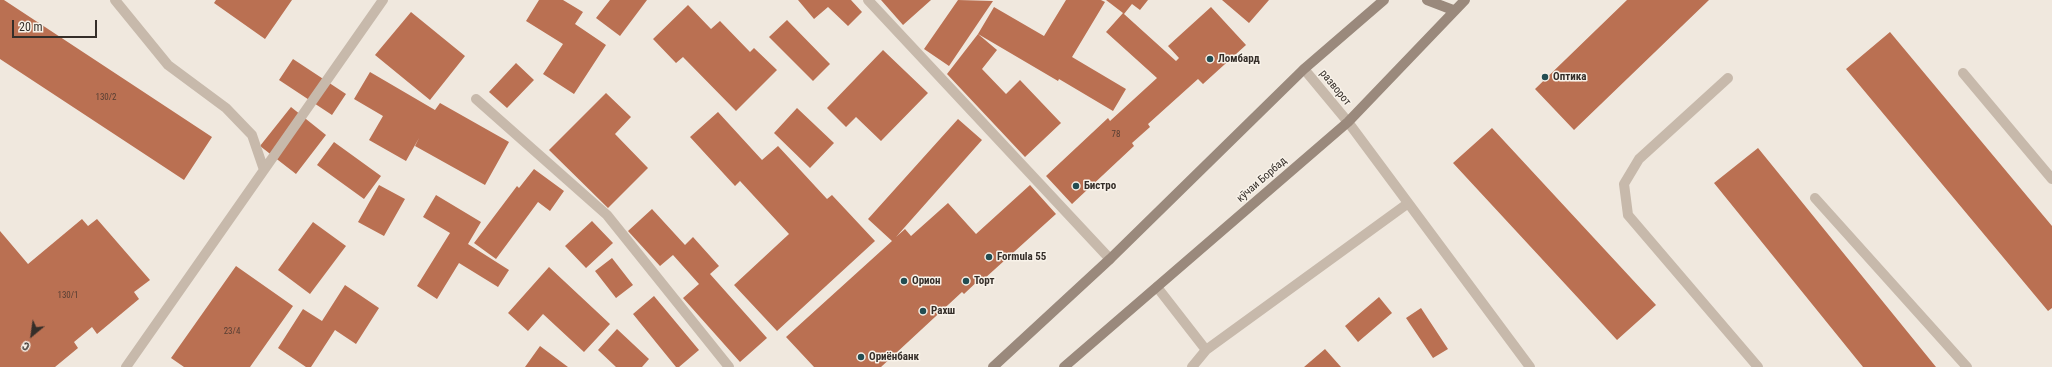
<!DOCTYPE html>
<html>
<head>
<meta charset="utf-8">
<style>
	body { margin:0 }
	#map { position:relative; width:2052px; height:367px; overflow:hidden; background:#f0e8de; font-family:"Roboto Condensed",sans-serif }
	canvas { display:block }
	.north { position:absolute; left:12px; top:315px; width:40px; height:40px; -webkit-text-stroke:3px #f8f2e9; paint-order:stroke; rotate:209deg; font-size:11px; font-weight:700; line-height:16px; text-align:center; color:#352e29 }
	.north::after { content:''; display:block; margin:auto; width:14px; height:18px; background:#352e29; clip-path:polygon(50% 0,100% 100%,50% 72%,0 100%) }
	.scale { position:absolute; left:12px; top:20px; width:85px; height:18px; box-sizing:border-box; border:2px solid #352e29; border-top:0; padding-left:5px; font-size:12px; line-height:14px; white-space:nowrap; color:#352e29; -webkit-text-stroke:3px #f8f2e9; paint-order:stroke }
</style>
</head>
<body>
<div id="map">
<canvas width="2052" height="367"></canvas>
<div class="north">С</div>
<div class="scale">20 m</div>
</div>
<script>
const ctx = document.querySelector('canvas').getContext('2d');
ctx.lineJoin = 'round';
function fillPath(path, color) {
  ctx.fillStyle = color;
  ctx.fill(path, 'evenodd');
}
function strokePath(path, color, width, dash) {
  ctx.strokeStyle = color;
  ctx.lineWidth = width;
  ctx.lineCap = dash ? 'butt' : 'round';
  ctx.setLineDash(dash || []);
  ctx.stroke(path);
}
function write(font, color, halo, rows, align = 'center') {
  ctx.font = font + ' "Roboto Condensed",sans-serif';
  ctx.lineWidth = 3;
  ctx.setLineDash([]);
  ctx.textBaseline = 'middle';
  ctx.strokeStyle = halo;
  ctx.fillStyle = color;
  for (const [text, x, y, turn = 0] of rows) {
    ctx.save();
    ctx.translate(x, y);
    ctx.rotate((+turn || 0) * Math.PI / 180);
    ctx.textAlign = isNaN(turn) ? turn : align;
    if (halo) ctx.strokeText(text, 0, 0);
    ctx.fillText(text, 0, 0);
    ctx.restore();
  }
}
fillPath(new Path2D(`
	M0,0H4L212,137L184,180L0,59Z
	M216,0H292L265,39L214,3Z
	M539,0H563L583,12L575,24L606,45L574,94L543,74L563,44L526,21Z
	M610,0H647L620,36L596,18Z
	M798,0H851L862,12L848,26L828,7L814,19Z
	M881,0H931L903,25Z
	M958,0L993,1L949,66L924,49Z
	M1066,0H1101L1105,2L1072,57L1126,89L1113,111L1059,79L1058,81L978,34L997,50L982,69L1006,94L1020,80L1061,123L1025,157L947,74L978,34L994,7L1044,36Z
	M1106,0H1148L1140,10L1132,4L1124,14L1176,61L1179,58L1168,46L1211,7L1246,45L1203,84L1198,79L1148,124L1150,127L1132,143L1134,146L1072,204L1046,176L1108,118L1110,121L1157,78L1106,32L1123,13Z
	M1222,0H1269L1249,23Z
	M1627,0H1709L1574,130L1535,89Z
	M688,5L711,29L720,21L750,52L754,48L777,70L736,111L683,57L676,63L653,39Z
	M411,12L465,56L430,100L375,55Z
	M787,20L830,64L813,81L769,37Z
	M1890,32L2052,226V308L2048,311L1846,69Z
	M883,50L928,93L881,141L856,117L846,127L827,108Z
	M293,59L346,94L332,115L279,80Z
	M516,63L534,80L507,108L489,92Z
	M370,72L435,110L440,103L509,142L485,185L415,146L419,138L406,161L369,140L383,116L354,99Z
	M606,93L631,117L615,134L648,168L608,208L549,150Z
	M291,107L326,135L296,174L260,146Z
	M797,108L834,143L810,168L774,133Z
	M718,112L762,160L778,146L827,199L832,195L875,241L777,331L734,285L789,234L740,181L735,186L690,137Z
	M958,119L982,140L896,237L905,229L911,236L948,203L976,234L1030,185L1056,214L984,279L982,277L964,294L962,292L881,367H814L786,337L892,241L868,219Z
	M1492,128L1656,305L1617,340L1453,163Z
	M334,142L381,176L364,199L317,165Z
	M1758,148L1936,367H1863L1714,183Z
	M534,169L564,191L550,211L538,202L496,259L474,243L517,186L519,188Z
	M379,185L405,199L384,236L358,222Z
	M436,195L481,222L468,244L509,270L498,287L459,263L437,299L417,286L450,233L423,217Z
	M652,209L685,245L693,237L719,266L710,274L767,338L740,362L683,298L699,284L673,255L660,266L628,231Z
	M82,219L88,226L97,219L150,280L134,292L139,299L97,334L92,327L74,342L78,348L55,367H0V231L28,264Z
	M592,221L613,243L586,268L565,246Z
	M313,222L346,246L310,294L278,270Z
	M612,258L633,285L616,298L595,271Z
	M236,266L293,306L250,367H184L171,358Z
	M549,267L610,324L584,352L543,314L528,331L508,313Z
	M345,285L379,308L356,344L335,330L311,367H306L278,348L303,309L322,321Z
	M654,296L699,350L679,367H676L633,314Z
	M1379,297L1392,313L1358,342L1345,326Z
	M1421,308L1448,349L1433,358L1406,318Z
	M617,329L649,359L642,367H616L598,350Z
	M540,346L568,367H525Z
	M1325,349L1341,367H1304Z`), '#ba7052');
strokePath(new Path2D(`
	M1728,78L1639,159L1624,184L1628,215L1758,367
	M1815,198L1967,367
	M1157,287L1206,350L1192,367
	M1206,350L1407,204`), '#c7b9ab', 10);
strokePath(new Path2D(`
	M115,0L168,65L226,108L252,135L264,170
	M868,0L1110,259
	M1304,69L1348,122L1530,367
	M1963,73L2052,179
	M476,99L607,215L729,367
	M126,367L383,0`), '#c7b9ab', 10);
strokePath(new Path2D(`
	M1427,0L1453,10
	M993,367L1110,259L1304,69L1384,0
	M1064,367L1348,122L1465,0`), '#9a897c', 10);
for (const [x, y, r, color] of [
	[1210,59,4,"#234d52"],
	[1545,77,4,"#234d52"],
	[1076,186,4,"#234d52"],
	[989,257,4,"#234d52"],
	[904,281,4,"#234d52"],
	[966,281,4,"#234d52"],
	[923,311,4,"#234d52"],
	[861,357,4,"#234d52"]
]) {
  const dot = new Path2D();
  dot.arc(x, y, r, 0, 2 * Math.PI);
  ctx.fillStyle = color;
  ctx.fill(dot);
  strokePath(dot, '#f8f2e9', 1.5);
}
write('9px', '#563e33', null, [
	["130/2",106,98],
	["78",1116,135],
	["130/1",68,296],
	["23/4",232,332]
]);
write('bold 11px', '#352e29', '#f8f2e9', [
	["Ломбард",1218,59],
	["Оптика",1553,77],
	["Бистро",1084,186],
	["Formula 55",997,257],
	["Орион",912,281],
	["Торт",974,281],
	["Рахш",931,311],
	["Ориёнбанк",869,357]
], 'left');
write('11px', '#352e29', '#f8f2e9', [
	["разворот",1335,88,51],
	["кӯчаи Борбад",1262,180,-41]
]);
</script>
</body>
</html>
